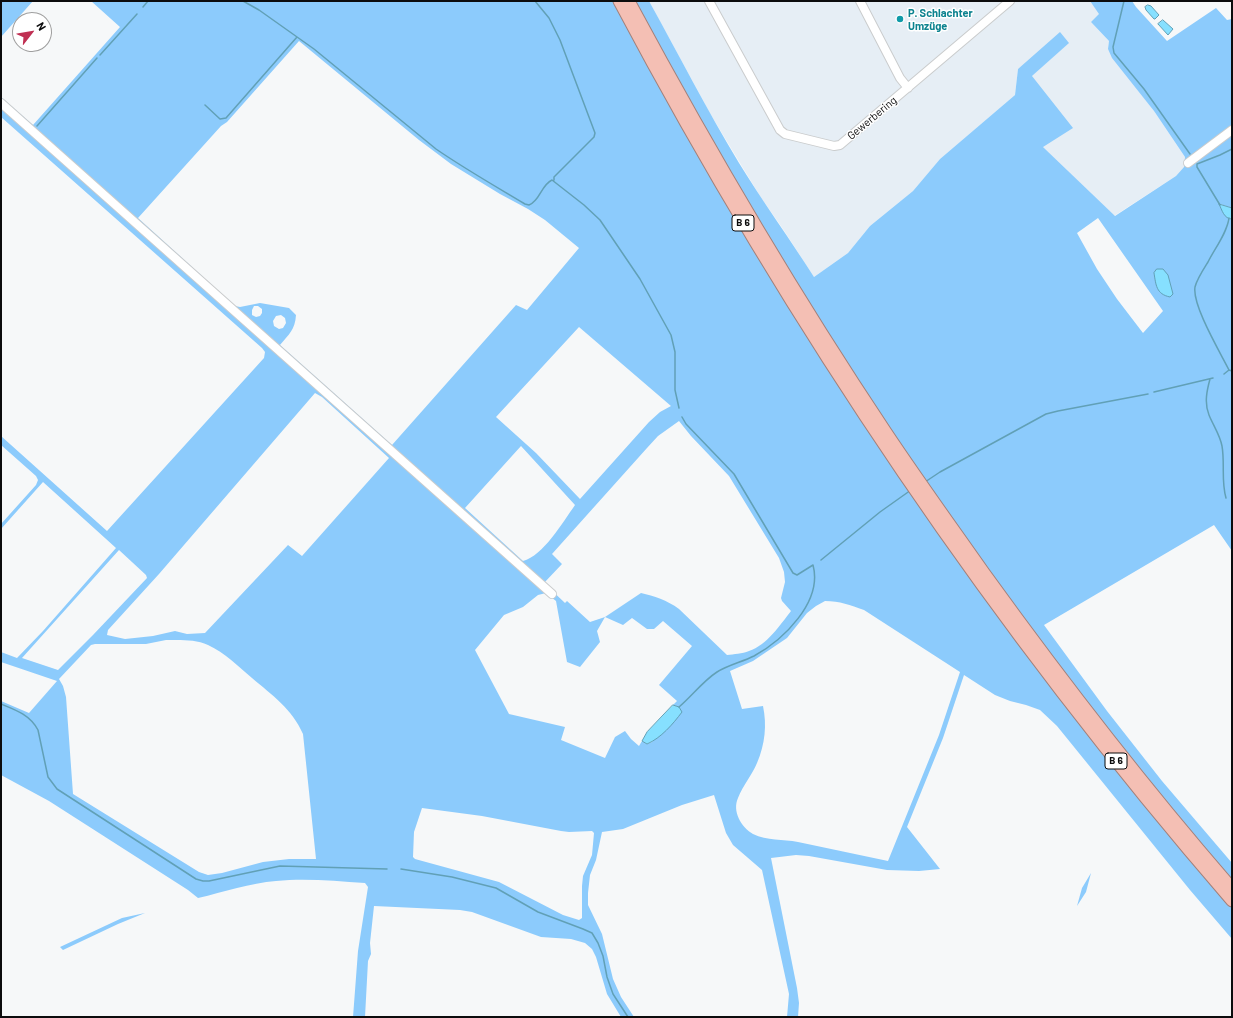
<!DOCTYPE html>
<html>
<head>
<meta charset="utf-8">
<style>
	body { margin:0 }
	#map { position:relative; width:1233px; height:1018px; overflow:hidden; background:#f6f8f9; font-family:Barlow,sans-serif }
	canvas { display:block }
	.frame { position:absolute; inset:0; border:2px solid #0c0c0d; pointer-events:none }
	.north { position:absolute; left:12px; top:12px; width:40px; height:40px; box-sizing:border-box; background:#fff; border:1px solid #9e9e9e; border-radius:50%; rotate:59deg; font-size:11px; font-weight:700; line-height:16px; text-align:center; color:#0c0c0d }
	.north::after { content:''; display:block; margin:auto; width:14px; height:18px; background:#c03053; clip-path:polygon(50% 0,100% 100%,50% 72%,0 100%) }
</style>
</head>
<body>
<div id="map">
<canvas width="1233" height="1018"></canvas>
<div class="frame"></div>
<div class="north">N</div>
</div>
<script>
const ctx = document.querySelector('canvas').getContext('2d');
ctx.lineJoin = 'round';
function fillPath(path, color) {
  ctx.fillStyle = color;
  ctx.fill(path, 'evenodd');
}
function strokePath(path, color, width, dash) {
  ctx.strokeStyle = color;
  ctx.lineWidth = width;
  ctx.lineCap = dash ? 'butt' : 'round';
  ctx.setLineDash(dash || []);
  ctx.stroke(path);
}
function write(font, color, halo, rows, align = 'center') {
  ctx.font = font + ' Barlow,sans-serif';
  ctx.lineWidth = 3;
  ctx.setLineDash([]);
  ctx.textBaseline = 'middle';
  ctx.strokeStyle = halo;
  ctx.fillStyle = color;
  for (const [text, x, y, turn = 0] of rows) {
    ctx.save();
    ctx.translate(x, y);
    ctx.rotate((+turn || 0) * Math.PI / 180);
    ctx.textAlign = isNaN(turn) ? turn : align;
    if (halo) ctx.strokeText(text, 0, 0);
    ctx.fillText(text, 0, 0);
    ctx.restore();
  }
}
fillPath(new Path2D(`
	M649,1H1090L1100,14L1091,22L1109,41L1108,49L1154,111L1185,157L1184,167L1176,176L1114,216L1043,147L1032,76L1068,43L1018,69L1015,95L940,159L913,191L870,226L848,253L814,277L783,229L760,196L711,115Z`), '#e6eef5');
fillPath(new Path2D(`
	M1,1H33L1,37Z
	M91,1H649C679,55 707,110 739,163C763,202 790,239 814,277L848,253L870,226L913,191L940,159L1015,95L1018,69L1060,32L1069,43L1032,76L1073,128L1043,147L1115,216L1176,176L1184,167L1185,157L1154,111L1112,58L1108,49L1109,41L1091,22L1099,14L1090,1H1132L1136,7L1167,41L1216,8L1227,20L1232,19V208L1220,204L1229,219H1232V551L1214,525L1044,625L1107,711L1162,781L1232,863V939L1190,890L1057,726L1040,710L1026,705L1010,701L995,695L964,675L943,738L907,827L940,869L919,871L887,870L809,856L796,855L771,858L797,988L799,1003L798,1017H787L789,994L762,870L733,845L726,833L714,795L682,805L623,829L602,832L596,860L590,875L588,893V905L602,934L613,979L621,997L634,1017H621L607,994L596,957L592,949L585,943L571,939L541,937L472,912L460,910L374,906L370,943L371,954L368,961L365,1017H353L358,951L368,887L365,883C335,881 305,878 276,881C250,883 224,892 198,898L188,890L49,801L1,775V701L29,713L57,681L1,662V652L17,658L43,631L116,548L43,482L1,529V524L36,485L38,480L36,476L1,445V436L107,531L264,358L265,352L262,348L1,117V97L33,125L120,27ZM299,41L419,140L451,164L500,194L528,209L545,220L579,248L527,310L516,305L392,445L280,345C289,334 295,330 296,315L289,308L260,303L240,307L235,306L138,218L221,126L227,122ZM1098,218L1163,311L1143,333L1117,299L1097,269L1077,233ZM254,306H258L262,309V313L260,316L256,317L252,315V310ZM281,315L285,318L286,323L283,328L279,329L274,326L273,321L276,316ZM579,327L671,406L660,412L649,422L580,499L536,453L496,417ZM315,393L322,397L389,458L302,556L288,545L205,633L187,634L175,631L153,636L125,639L107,635L108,630L159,574ZM679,421L691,436L729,476L779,558L784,572L785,582L781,598L782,601L791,611C780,625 767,645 749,651C742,654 734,654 727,655L679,609C667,600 654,596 641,593L605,617L590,622L567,601L565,603L544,583L562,564L552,554L647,448L658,436ZM521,446L575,505C563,522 543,556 523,561L465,508ZM119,550L146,575L147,578L93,635L58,670L22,658ZM546,593L556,601L567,662L580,667L600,642L597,631L605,617L623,625L632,618L647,629H654L663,621L692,646L659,685L677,701L673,705L679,707L652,742L647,744L642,741L639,746L631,739L625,731L615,737L605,758L561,740L565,727L509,714L475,650L504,615L523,607L538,595ZM825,601C840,601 850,605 864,610L960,672L939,735L888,861C858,855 828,848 798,842C783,839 767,841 753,834C741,827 732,811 738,798C743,785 752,775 757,763C765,744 767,725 763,706L742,709L730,671L753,661L787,638L807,613L816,606ZM166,640C180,640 195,639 208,645C225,653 238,666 252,678C272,695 292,709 303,734L316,859H289L263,862L222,873L208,875L199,872L73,794L66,697L63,686L59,679L91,645L95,644H146ZM422,808L482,816L561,831L569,832L592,831L594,833L592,855L583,876L582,886V918L579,920L563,915L499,882L415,859L413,857L414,832Z
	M1091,873L1086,892L1077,906L1082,888Z
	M145,913L118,924L63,950L60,947L122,918Z`), '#8ccbfc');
const water = new Path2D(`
	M1148,5L1151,6L1159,15L1155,19H1154L1146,10L1145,7Z
	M1163,20L1173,29L1168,35L1158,24Z
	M1219,204L1232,208V219C1224,219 1222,210 1219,204Z
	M1157,269H1163L1168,275L1173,294L1170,297C1156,294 1156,285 1154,273Z
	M673,705L679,707L682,712C673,724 661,738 647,744L642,741L647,732Z`);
fillPath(water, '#86e0ff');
strokePath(water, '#61a0b6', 1);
strokePath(new Path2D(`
	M243,1L259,10L314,49L436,149C465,169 495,186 525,204L529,205C540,201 541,185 552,180L584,205L600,220L640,279L671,335L675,352V390L679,408
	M535,1L549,18L560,40L595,133L594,137L554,177V180
	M1124,1L1113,47L1114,53L1144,89L1190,154
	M143,7L148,1
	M100,55L137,14
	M205,105L220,119L226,118L297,37
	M37,126L97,58
	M1220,205L1197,167V164L1220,155L1232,149
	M1229,218C1227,233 1215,248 1208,262C1203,270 1197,279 1195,287C1192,305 1220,352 1229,370L1232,371
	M1224,374L1229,370
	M1210,379C1207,390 1204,403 1209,415C1213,425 1220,435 1222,446C1225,463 1221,481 1226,498
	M1154,392L1213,378
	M925,482L940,472L1046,414L1058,411L1148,394
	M1232,515V518
	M821,560L880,512L911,490
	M1,704C16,710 30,715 38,730L48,777L57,789L196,879L203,881H209L280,866L387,869
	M679,707C692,696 703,681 717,672C728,665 742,662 754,656C783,640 823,602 813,565L797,575L793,573L734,474L686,424L682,417
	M401,869L452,877L496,888L538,912L583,929L592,933L598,943L603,956L607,977L613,994L628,1017`), '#61a0b6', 1.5);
const minor = new Path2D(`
	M709,1L780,130L785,134L834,146L840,145L1010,1
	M860,1L900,78L908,88
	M1,103L552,594
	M1188,163L1232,130`);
const highway = new Path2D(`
	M619,1C789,322 994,626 1232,901
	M629,1C708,148 793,293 886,432C918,480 952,527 985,574C1063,682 1145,788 1232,888`);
strokePath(minor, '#cacccd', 10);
strokePath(highway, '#a3807a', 13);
strokePath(minor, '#fff', 8);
strokePath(highway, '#f4bfb4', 11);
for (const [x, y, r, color] of [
	[900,19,4,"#0f9aa8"]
]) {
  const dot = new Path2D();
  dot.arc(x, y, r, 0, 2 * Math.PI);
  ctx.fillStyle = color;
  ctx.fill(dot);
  strokePath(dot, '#fff', 1.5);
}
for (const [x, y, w] of [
	[743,223,22],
	[1116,761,22]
]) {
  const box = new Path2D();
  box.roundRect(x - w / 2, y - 8, w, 16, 3);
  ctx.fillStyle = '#fff';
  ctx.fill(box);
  strokePath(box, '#0c0c0d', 1);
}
write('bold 10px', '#0c0c0d', null, [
	["B 6",743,223],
	["B 6",1116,761]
]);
write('bold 11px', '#0d838f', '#fff', [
	["P. Schlachter",908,13],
	["Umzüge",908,26]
], 'left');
write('11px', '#0c0c0d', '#fff', [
	["Gewerbering",872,118,-40]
]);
</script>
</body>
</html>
